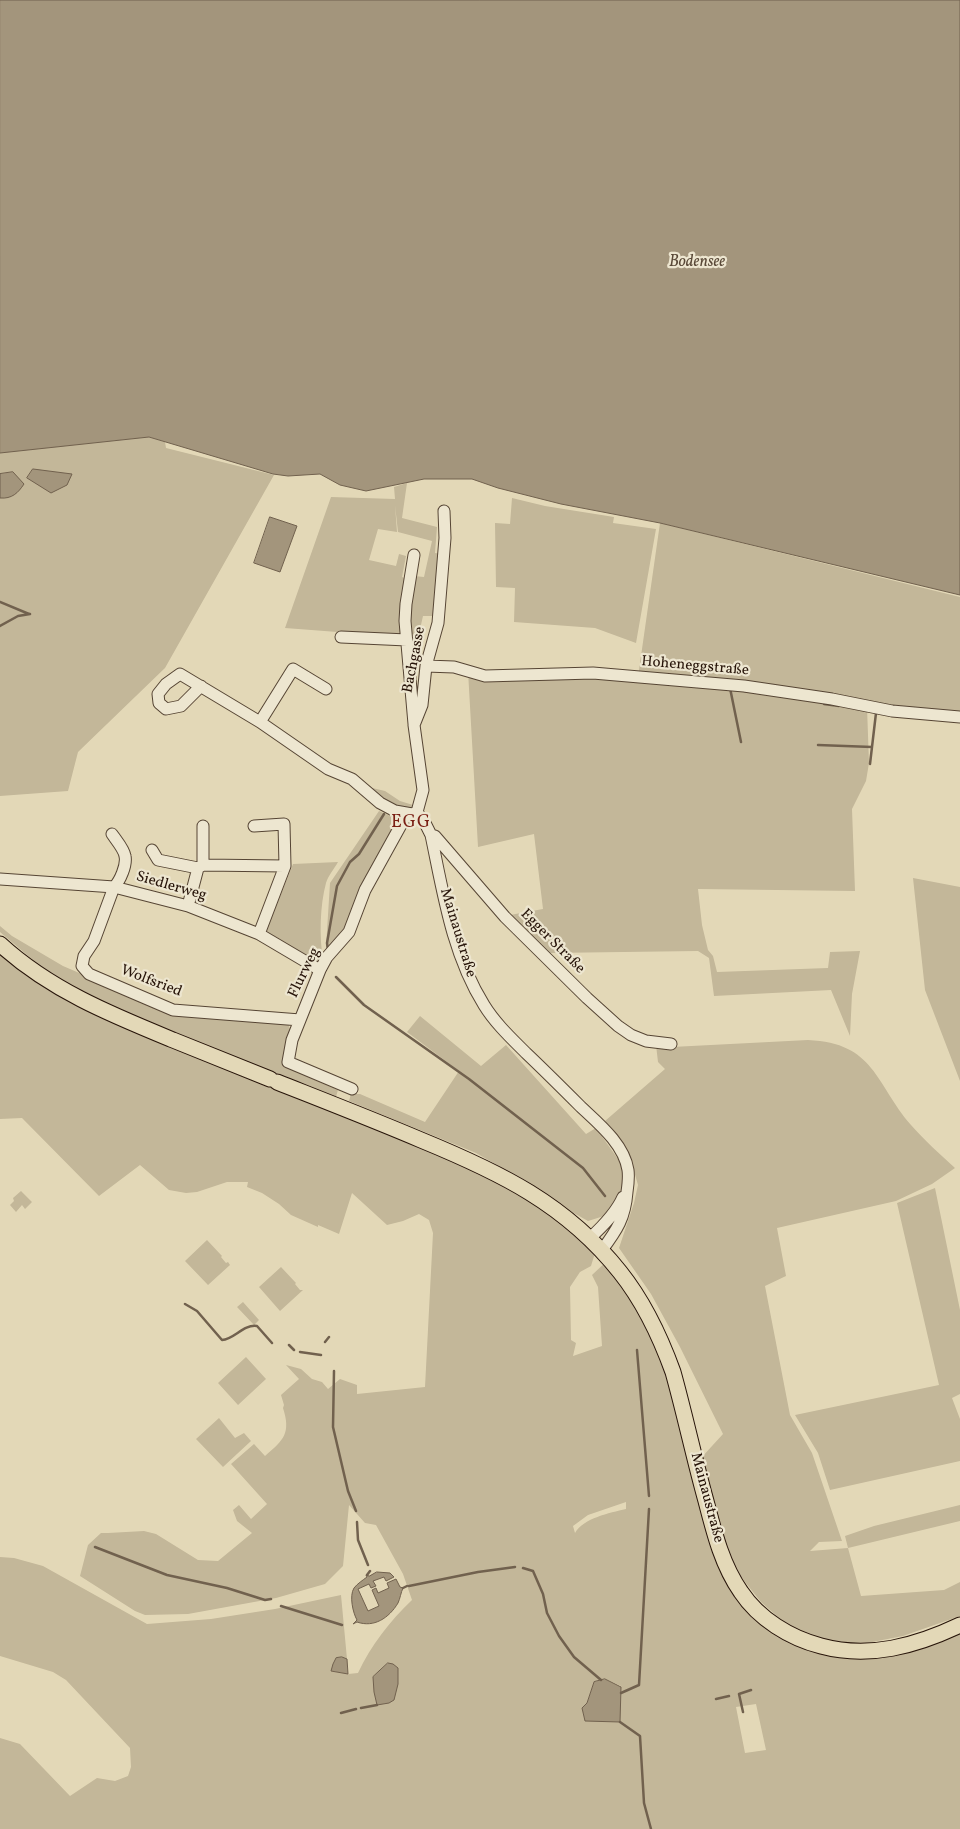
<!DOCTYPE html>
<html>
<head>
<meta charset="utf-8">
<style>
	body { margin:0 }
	canvas { display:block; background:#e3d8b7 }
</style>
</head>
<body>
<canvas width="960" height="1829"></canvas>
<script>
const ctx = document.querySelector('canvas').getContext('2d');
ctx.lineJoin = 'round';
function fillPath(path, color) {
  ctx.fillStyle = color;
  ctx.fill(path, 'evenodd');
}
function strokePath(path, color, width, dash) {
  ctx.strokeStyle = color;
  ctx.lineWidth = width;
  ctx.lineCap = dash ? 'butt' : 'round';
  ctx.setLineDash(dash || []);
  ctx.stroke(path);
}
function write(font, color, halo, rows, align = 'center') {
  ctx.font = font + ' Vollkorn,serif';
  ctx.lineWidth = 4.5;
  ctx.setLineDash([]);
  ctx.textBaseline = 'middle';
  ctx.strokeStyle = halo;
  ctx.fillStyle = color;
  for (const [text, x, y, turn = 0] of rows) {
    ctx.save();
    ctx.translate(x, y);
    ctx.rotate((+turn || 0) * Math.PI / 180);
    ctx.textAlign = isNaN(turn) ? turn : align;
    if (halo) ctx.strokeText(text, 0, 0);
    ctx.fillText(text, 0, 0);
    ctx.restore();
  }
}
fillPath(new Path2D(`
	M0,0L98,442L149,437L165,442L166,448L274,475L165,668L78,752L68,791L0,796Z
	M407,483L402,518L437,527L435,553L442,554L435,616H423L418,638L410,632L408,606L414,576L424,577L432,541L398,532L395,505L397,532L378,529L369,560L396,566L399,554L406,556L402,577L407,579L403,637L285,628L331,497L395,499L394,487Z
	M512,498L545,506L614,517L613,523L656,529L636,643L595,628L514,622L515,588L496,587L495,523L510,524Z
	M660,523L960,597V717L867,707L869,763L866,781L852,809L855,891L698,889L702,925L708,950L713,956L717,972L828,968L830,952L860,951L852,994L850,1036L831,990L714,996L709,958L698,951L549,953L510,915L543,909L534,834L478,847L468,671L638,677Z
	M368,787L385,791L400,801L413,805L410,810L392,808Z
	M379,811L401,821L346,931L331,949L326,947L330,883Z
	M338,862C334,869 328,876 326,883C320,905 319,937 323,959L313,962L265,934L293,864Z
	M913,878L960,887V1081L925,990Z
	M0,926L12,936L63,966L170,1012L288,1023L291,1032L285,1055V1067L338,1090L335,1100L91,999L41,967L0,932Z
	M0,952L38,981L389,1131L515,1189L573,1232L595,1253L591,1266L580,1272L570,1287L571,1340L576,1343L573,1356L602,1346L598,1287L592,1275L609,1259L640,1299L701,1458L723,1434L680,1347L651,1294L619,1248L634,1203L638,1185L630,1157L605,1121L665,1069L658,1062L656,1045L672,1047L808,1040C875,1043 875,1083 911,1125C924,1140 940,1154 955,1168L932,1184L896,1201L777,1228L786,1276L765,1286L790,1415L812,1453L842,1541L819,1542L810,1551L848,1548L845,1536L874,1526L960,1505V1521L848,1548L861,1596L944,1590L960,1582V1616L903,1636L857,1645L823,1640L787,1625L761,1602L737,1572L731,1571L766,1623L842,1655L960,1630V1829H0V1738L20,1744L70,1796L97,1778L115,1781L128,1776L131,1767L130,1748L66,1680L53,1672L0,1656V1557L14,1558L43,1566L147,1624L211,1619L275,1609L341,1595L347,1659L342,1657L331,1671L348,1674L358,1673C371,1645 390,1621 412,1600L403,1574L376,1525L365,1523L349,1505L343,1566L325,1584L276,1598L188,1614L145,1615L135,1611L80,1576L88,1545L101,1533H108L144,1531L156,1534L198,1560L218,1561L252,1533L237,1521L233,1510L239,1505L251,1519L267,1504L231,1464L254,1444L265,1456C284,1440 291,1433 283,1408L284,1405L281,1395L299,1379L286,1365L301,1369L312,1379L322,1382L328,1389L340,1379L357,1385V1394L425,1387L433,1233L429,1220L419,1214L403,1221L387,1225L352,1193L339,1234L318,1225V1227L291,1215L279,1204L262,1193L247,1187L248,1182H227L197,1192L186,1193L169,1190L140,1165L99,1196L22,1118L0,1119ZM626,1502V1509C609,1513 584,1518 575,1533L573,1526L588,1515ZM605,1679L621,1686L582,1708L587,1703L594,1682ZM756,1704L766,1750L745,1753L736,1707Z
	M420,1016L481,1066L506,1045L586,1134L596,1128L618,1159L625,1174L618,1202L604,1216L588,1221L563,1207L528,1183L476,1153L349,1101L351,1094H360L425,1122L459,1071L407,1032Z
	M935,1188L960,1310V1394L952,1398L960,1419V1461L830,1490L818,1453L795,1415L939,1385L897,1203Z
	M21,1191L32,1202L25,1209L22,1205L16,1212L10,1205L14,1201L13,1198Z
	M207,1240L222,1256L221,1257L226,1263L228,1262L230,1265L208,1285L185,1261Z
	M281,1267L296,1283L295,1284L300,1290H303L280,1311L259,1287Z
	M243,1302L259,1320L254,1325L237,1307Z
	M246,1357L266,1379L238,1405L218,1383Z
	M219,1418L235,1438L244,1433L251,1441L223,1467L196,1439Z`), '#c3b799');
const water = new Path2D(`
	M0,0H960V595L660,523L561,504L498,488L472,479H424L366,491L340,485L320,474L288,476L273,474L149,437L0,453Z
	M33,469L72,474L67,485L51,493L27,478Z
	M13,472L24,484C18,493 12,499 0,498V474Z
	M270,517L297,526L280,572L254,563Z
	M377,1572L390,1573L394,1577L386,1581L384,1577L373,1581L376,1586L371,1588L369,1584L358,1589L368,1611L379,1606L372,1590L376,1588L378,1593L389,1588L387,1583L396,1579L400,1587L403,1588C401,1592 400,1599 398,1603C389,1618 374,1628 357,1622L353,1624L357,1620C353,1613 349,1596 354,1588C357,1584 363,1580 367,1577L366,1575L369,1576Z
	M342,1657L347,1659L348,1674L331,1671L333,1664L336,1658Z
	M388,1663L393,1664L398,1668V1684L394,1700L389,1703L377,1705L374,1692L373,1677Z
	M605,1679L621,1687L620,1722L585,1721L582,1708L587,1703L594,1682Z`);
fillPath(water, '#a3957c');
strokePath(water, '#71614e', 1);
strokePath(new Path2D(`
	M0,602L29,614
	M0,626L18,616L30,614
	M730,688L741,742
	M824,704L839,706
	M818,745L872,747
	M870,764L876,713
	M328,950L327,943L337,886L350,862L359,854L384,814
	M336,977L364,1005L469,1079L583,1168L605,1196
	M185,1304L197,1311L222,1340C235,1339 243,1324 257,1326L272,1343
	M325,1342L329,1337
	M289,1345L294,1350
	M637,1350L649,1496
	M300,1352L321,1355
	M334,1371L333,1427L348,1491L356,1511
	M357,1522L358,1540L368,1565
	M95,1547L167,1575L227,1588L265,1600L271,1599
	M523,1568L533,1571L543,1594L547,1613L559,1636L574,1657L601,1680
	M367,1575L370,1571
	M409,1586L478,1572L515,1567
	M403,1588L407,1586
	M281,1606L342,1625
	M621,1693L639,1685L649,1509
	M716,1699L729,1696
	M361,1708L377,1705
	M743,1712L739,1694L751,1690
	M341,1713L356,1709
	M620,1722L640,1736L644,1803L651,1829`), '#71614e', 2.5);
const minor = new Path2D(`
	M341,637L407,640
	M426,666L454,667L485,676L593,673L744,686L832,699L892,711L960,717
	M201,686L181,706L166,709L159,703L158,694L166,684L180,674L260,722L328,769L352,779L380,803L395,811L412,814L417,812
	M260,722L293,669L326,689
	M414,724L405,621L406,604L414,555
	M417,812L425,823L431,835C443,892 452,954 484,1005C495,1023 511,1038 526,1053C545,1071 563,1089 581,1107C598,1123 624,1144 628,1170C629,1177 628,1185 627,1192C625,1218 617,1230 602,1250
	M417,812L423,790L414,725L422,705L426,666L438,623L445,538L444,511
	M203,826V865
	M254,826L284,824L285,866
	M112,834C116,840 124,849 125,856C127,865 120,881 114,887L94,941L84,956L82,966L89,974L173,1010L300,1020
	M431,835L435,836L505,917L587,998L618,1026L631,1035L646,1041L671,1044
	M152,850L158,860L198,868L203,865L285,866L259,934
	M0,879L114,887L188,906L259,934L320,970
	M188,906L198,868
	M352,1089L288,1062L292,1040L320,970L327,957L349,932L365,890L407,814
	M590,1238C603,1226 616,1213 623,1197`);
const major = new Path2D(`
	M0,944C50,990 112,1015 173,1040C206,1053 238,1066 270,1079
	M277,1082C325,1101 374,1120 421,1140C499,1172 566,1204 620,1272C644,1302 660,1336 673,1372C685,1415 694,1458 706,1501C714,1532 722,1565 741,1592C759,1619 790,1638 821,1646C869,1659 916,1646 960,1625`);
strokePath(minor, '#564534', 13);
strokePath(major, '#271409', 17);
strokePath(minor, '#ede6d0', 11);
strokePath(major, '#e3d8b7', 15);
write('15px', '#271409', '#ede6d0', [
	["Bachgasse",415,660,-79],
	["Hoheneggstraße",695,667,5],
	["Siedlerweg",171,887,16],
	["Mainaustraße",457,933,73],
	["Egger Straße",552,942,45],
	["Flurweg",305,973,-64],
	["Wolfsried",151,982,21],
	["Mainaustraße",706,1498,75]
]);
write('italic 16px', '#594837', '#ede6d0', [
	["Bodensee",697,263]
]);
ctx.letterSpacing = '1px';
write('18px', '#7a1f14', '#ede6d0', [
	["EGG",411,824]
]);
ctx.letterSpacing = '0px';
</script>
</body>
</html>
